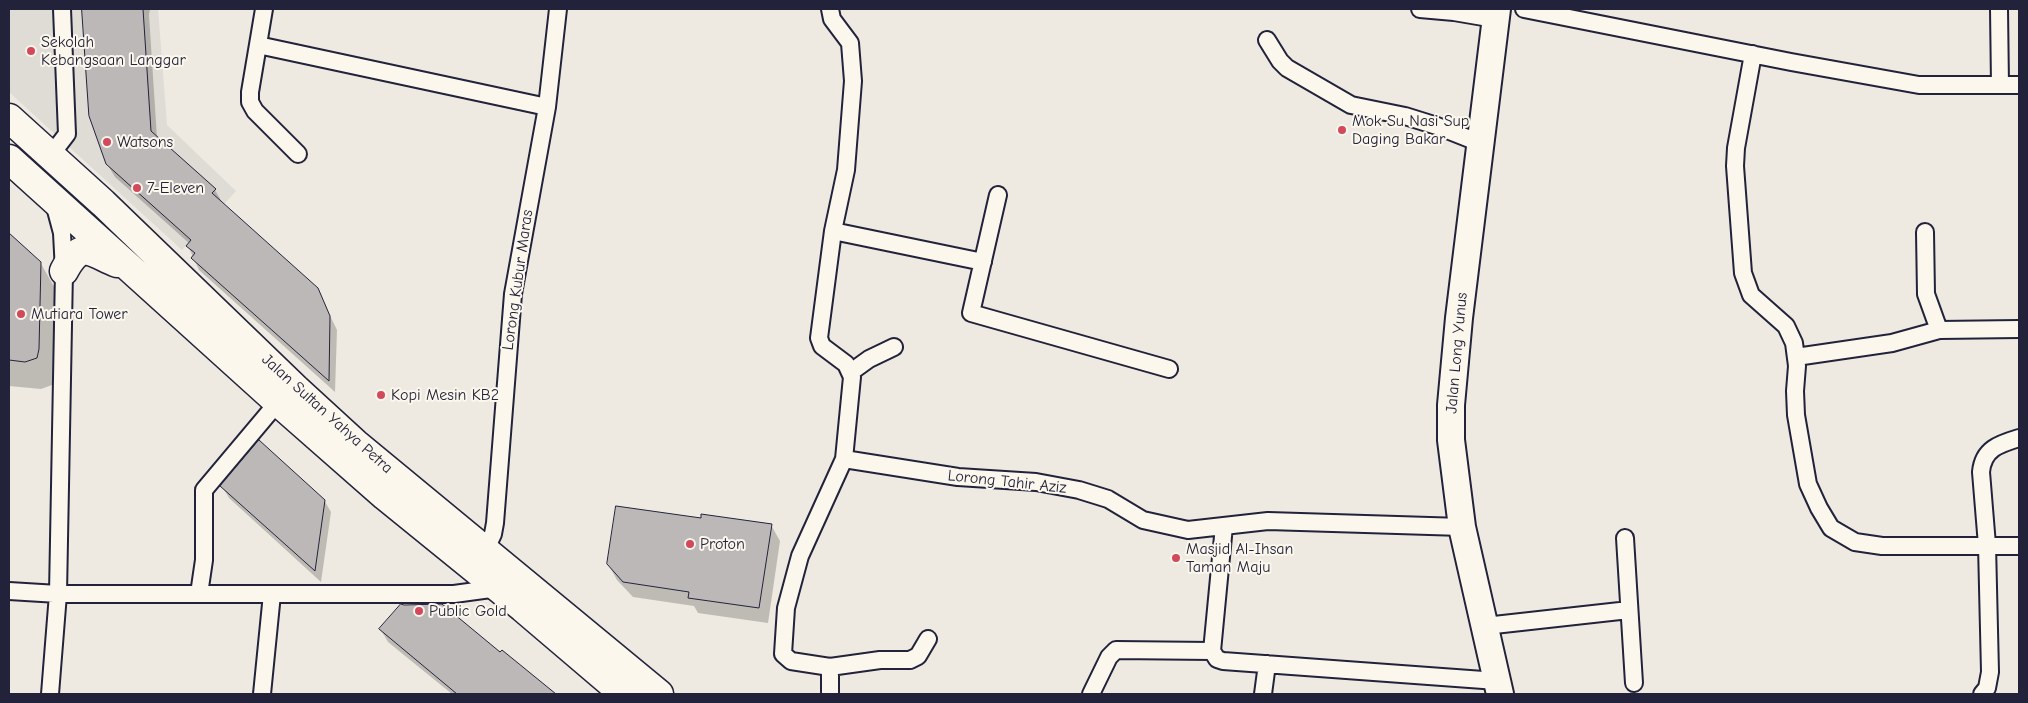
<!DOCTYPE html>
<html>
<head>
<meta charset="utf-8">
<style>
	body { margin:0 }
	#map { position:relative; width:2028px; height:703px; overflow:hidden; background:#eeeae2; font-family:"Comic Neue",sans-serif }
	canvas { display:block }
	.frame { position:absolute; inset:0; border:10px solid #22223b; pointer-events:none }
</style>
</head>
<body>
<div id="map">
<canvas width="2028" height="703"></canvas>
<div class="frame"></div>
</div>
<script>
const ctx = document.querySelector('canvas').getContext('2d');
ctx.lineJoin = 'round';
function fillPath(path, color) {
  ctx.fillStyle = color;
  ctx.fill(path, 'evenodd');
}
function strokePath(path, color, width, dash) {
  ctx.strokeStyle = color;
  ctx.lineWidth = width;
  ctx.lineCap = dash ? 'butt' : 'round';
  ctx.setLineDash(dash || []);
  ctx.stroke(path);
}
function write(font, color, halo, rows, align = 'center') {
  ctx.font = font + ' "Comic Neue",sans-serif';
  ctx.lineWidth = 4;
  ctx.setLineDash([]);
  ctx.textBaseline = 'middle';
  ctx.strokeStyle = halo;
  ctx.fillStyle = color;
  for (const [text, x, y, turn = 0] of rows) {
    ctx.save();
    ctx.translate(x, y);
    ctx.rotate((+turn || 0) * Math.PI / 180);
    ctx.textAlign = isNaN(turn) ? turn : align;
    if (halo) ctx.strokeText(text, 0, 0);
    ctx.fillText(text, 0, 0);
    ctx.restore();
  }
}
fillPath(new Path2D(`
	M9,9H158L167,125L236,191L182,250L9,92Z`), '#dfdbd5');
fillPath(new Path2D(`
	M83,9H150L149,15L157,138L215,190L222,202L221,203L317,289L337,330L335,392L199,270L188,246L190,244L115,177L107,164L90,115Z
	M9,235L40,262L56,290L54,377L52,385L41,389L9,386Z
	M222,486L324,500L331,512L321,582L229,498Z
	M702,519L771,525L780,541L768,623L698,613L694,606L633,597L617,580L608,564Z
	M381,630L500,654L547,688L551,694H452L388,642Z`), '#0003');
const building = new Path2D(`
	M82,9H143L151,131L216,189L212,193L318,288L330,316L329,381L191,258L195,253L186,246L191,240L106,164L89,116Z
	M9,233L41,262L39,349L37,358L25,362L9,360Z
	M259,440L325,500L315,571L220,486Z
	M616,506L701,518V514L772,524L759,608L688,598L689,592L623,582L607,564Z
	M401,604L404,605L442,604L500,652L502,650L556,694H457L379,629Z`);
fillPath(building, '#bcb8b8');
strokePath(building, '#22223b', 1);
const minor = new Path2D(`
	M264,9L250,92V102L255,111L298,154
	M830,9L832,19L850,43L853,81L846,170L833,231L819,338L822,346L846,364L852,377L844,459L800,556L786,608L783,654L791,661L830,667L880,660H910L918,656L928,639
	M1420,9L1454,12L1495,19
	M1524,9L1791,62L1919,85H2019
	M1999,9L2000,85
	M1267,40L1280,61L1287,68L1351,105L1405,116L1437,126L1480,143
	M258,45L547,107
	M1753,54L1736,148L1735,166L1743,273L1751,295L1786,326L1794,343L1797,366L1795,391L1796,415L1808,484L1819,508L1831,528L1855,542L1882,546H2019
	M51,155L67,134L62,9
	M998,195L971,313L1169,369
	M833,231L983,262
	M1925,232L1926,294L1939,330L2019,329
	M1796,357L1892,343L1939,330
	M851,372L869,359L894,347
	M844,459L958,477L1036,482L1079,490L1108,499L1143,520L1188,530L1268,521L1462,527
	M1224,526L1212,651L1217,659L1223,661L1497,681
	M1625,538L1634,683
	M485,551L493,534L495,523L513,294L547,107L558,9
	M9,591L58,594H454L498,588
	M199,594L204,560V490L278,402
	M1485,626L1629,610
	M50,694L58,594L64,271L62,233L54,203
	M262,694L272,594
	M830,694V667
	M1091,694L1109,657L1116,650L1212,651
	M1263,694L1267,664
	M1982,694L1987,688L1990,672L1987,545L1981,472C1983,449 1999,444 2019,438`);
const primary = new Path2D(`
	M1497,9L1459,318L1451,405V440L1462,527L1500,694`);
const trunk = new Path2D(`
	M9,118L103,203L296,389L356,444L659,694
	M9,159L278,402L385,496L523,608L624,694
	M64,271C81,239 90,252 117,263`);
strokePath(minor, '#22223b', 20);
strokePath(primary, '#22223b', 30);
strokePath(trunk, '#22223b', 31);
strokePath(minor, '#fbf7ec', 16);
strokePath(primary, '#fbf7ec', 26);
strokePath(trunk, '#fbf7ec', 28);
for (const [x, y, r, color] of [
	[31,51,5,"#d1495b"],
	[1342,130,5,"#d1495b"],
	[107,142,5,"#d1495b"],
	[137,188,5,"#d1495b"],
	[21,314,5,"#d1495b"],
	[381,395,5,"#d1495b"],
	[690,544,5,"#d1495b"],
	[1176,558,5,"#d1495b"],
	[419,611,5,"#d1495b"]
]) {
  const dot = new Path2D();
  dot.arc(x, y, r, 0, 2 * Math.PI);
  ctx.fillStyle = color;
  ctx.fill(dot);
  strokePath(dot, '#fbf7ec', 2);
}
write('16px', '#22223b', '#fbf7ec', [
	["Sekolah",41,42],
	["Kebangsaan Langgar",41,60],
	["Mok Su Nasi Sup",1352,121],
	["Daging Bakar",1352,139],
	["Watsons",117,142],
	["7-Eleven",147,188],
	["Mutiara Tower",31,314],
	["Kopi Mesin KB2",391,395],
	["Proton",700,544],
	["Masjid Al-Ihsan",1186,549],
	["Taman Maju",1186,567],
	["Public Gold",429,611]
], 'left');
write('16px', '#22223b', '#fbf7ec', [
	["Lorong Kubur Maras",518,280,-82],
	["Jalan Long Yunus",1457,353,-85],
	["Jalan Sultan Yahya Petra",327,414,42],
	["Lorong Tahir Aziz",1007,482,6]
]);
</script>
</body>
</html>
